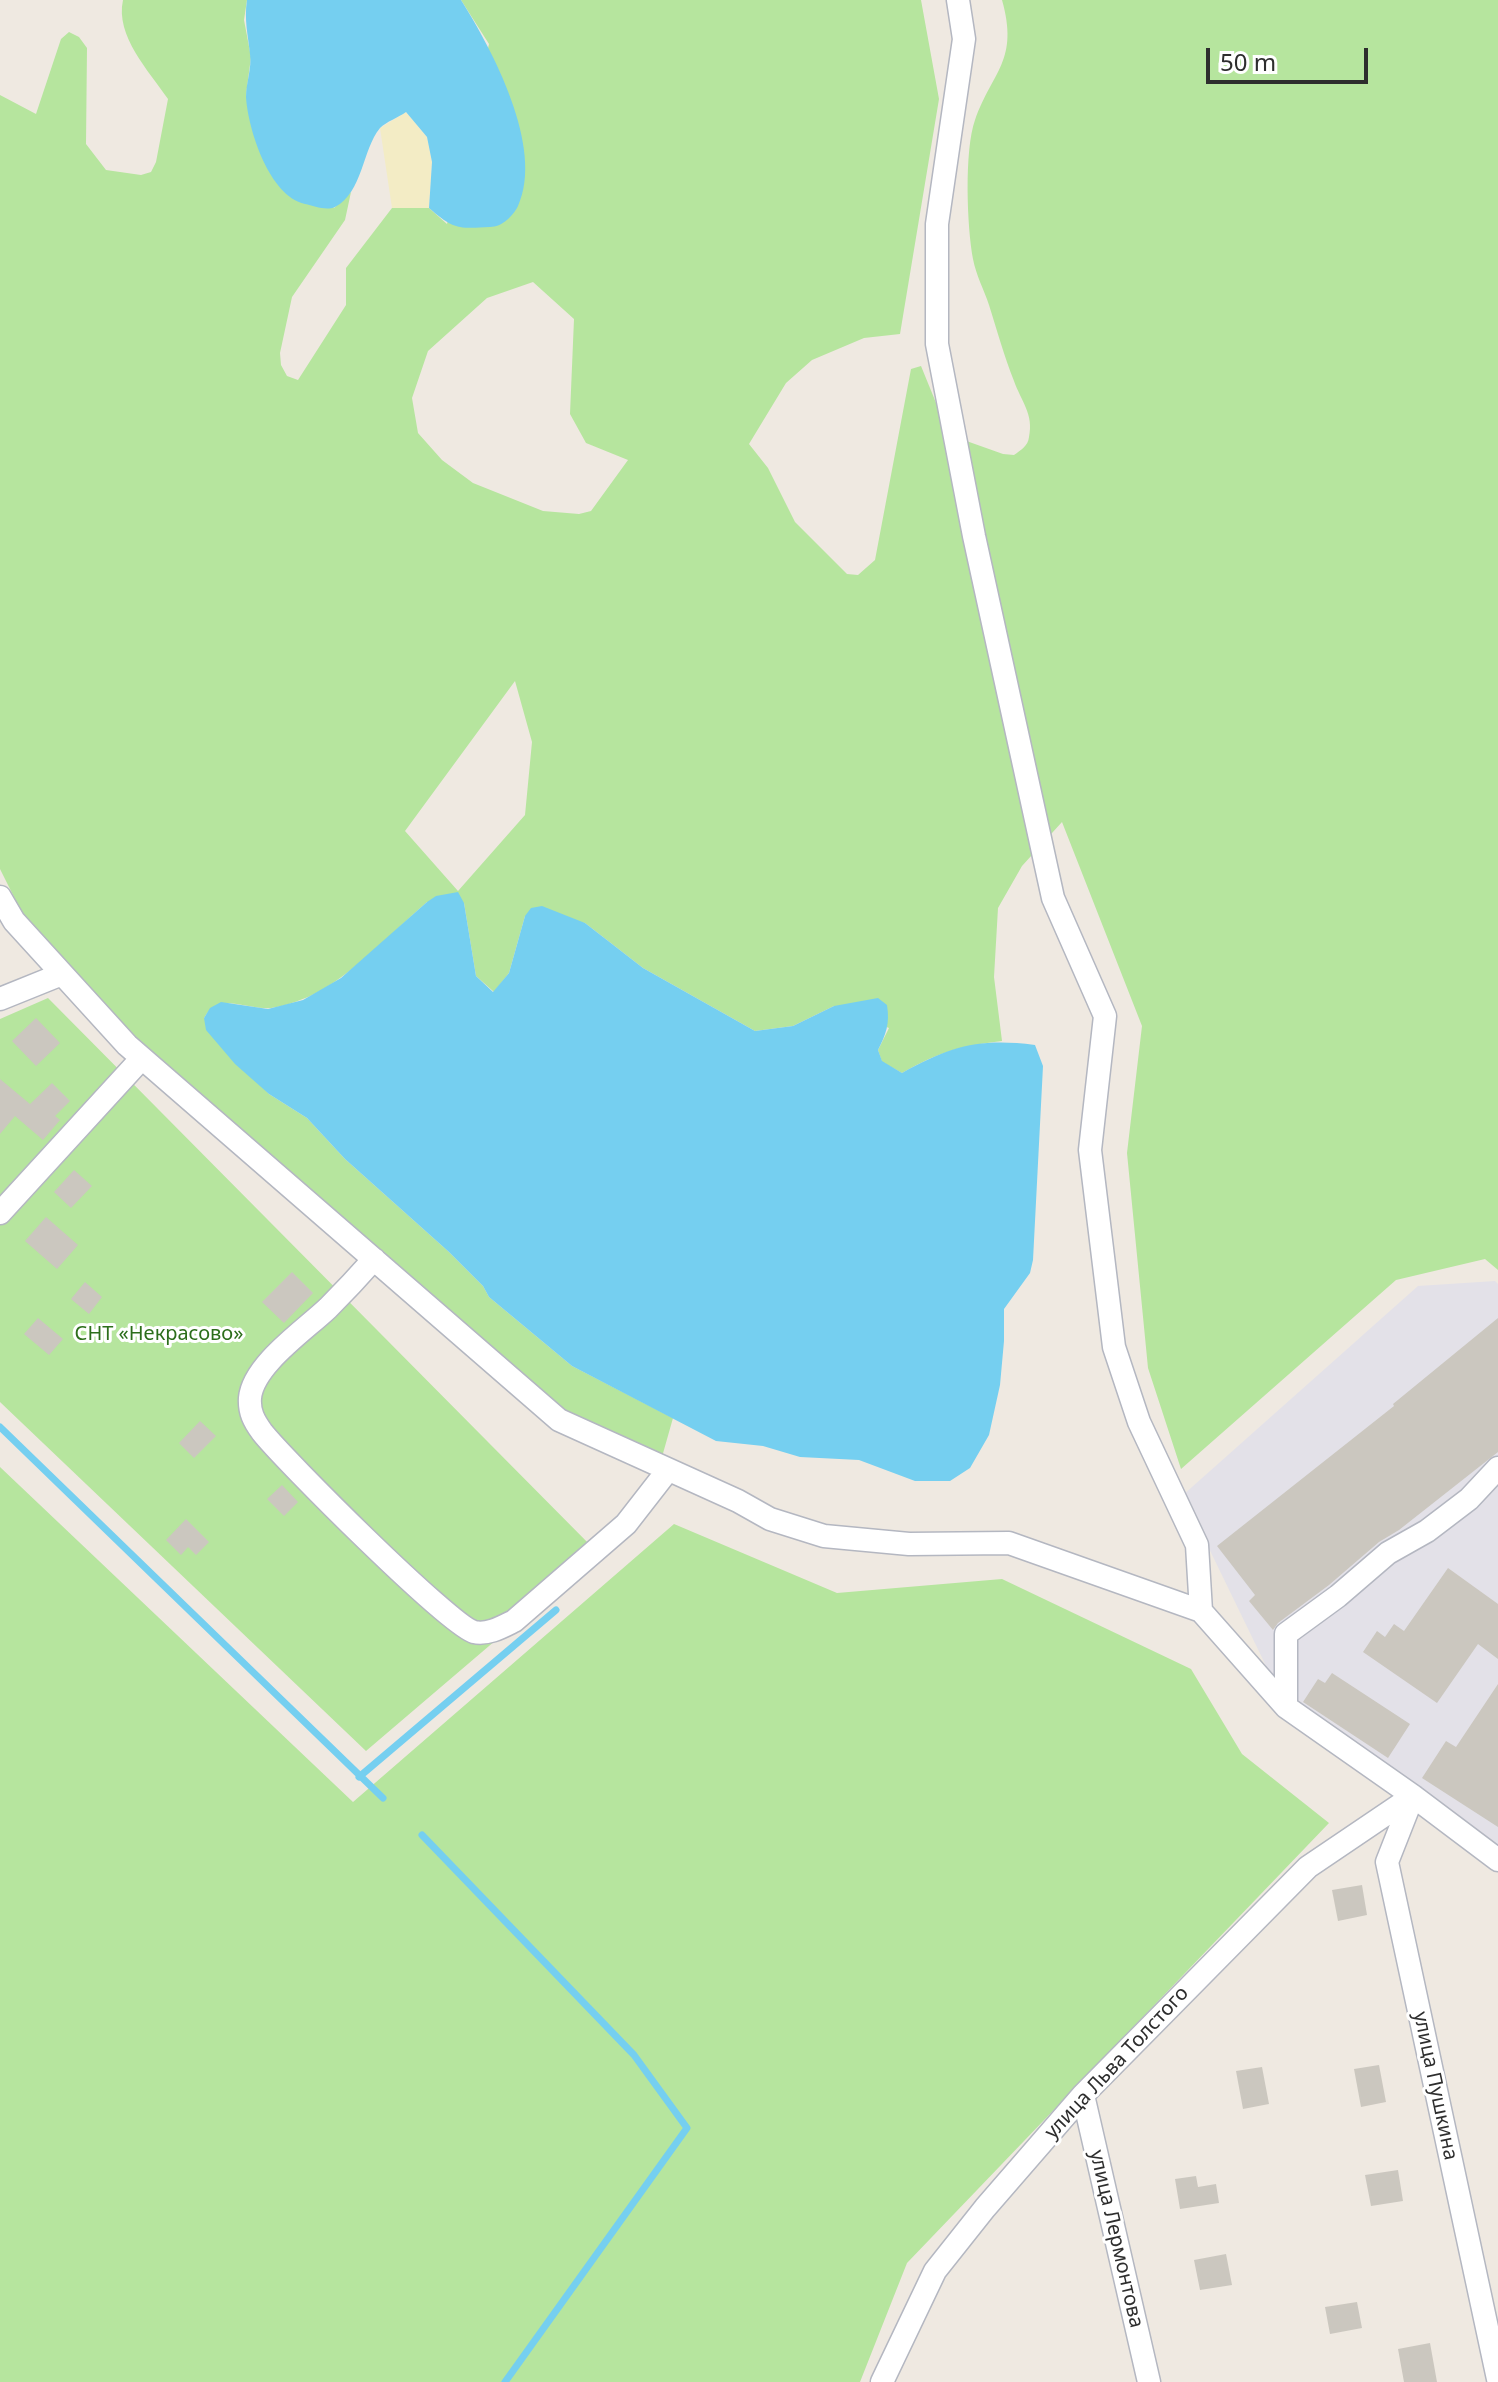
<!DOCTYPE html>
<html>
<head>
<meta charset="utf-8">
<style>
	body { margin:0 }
	#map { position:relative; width:1498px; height:2382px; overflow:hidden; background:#efe9e1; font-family:"Noto Sans",sans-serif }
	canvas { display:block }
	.scale { position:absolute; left:1206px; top:48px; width:162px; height:36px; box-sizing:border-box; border:4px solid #2e2e2e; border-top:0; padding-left:10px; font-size:24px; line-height:28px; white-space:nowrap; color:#2e2e2e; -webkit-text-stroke:6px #fff; paint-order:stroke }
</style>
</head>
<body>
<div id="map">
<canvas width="1498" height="2382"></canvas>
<div class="scale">50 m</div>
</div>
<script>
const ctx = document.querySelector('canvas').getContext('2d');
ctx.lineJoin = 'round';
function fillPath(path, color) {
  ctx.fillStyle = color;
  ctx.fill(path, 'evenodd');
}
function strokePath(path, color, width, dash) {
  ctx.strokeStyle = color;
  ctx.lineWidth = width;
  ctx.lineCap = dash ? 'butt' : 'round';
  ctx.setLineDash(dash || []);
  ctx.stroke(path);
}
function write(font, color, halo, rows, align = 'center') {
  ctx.font = font + ' "Noto Sans",sans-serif';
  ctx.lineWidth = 6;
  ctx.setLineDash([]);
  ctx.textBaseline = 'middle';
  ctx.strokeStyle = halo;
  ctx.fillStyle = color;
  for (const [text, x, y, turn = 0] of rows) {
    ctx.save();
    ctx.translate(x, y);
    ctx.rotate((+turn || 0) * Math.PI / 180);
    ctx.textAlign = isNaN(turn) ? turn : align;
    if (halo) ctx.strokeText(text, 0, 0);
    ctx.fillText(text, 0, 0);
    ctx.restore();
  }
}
fillPath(new Path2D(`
	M1495,1281L1498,1284V1856L1286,1707L1183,1495L1418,1286Z`), '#e3e1e8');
fillPath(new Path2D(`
	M123,0H247L244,20L251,57L246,95L334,208L351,192L345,220L292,297L280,353L281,365L287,376L298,380L346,305V268L392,208H429L447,224L489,44L461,0H921L939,99L900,334L864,338L812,360L786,383L749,444L768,468L795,522L847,574L858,575L875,560L911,369L921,366L943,420L958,438L1003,454L1014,455C1021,450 1028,446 1029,437C1034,414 1021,401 1014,381C1004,356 997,330 989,305C984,290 976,275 973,259C967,227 964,151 975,120C993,70 1019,61 1002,0H1498V1270L1485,1259L1396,1280L1181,1469L1148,1368L1127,1153L1142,1026L1062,822L1022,866L998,908L994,977L1002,1041C960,1046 939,1052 902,1073L882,1062L878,1050L889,1028L834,1006L793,1026L755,1031L643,968L585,923L525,916L509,973L494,992L476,976L464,903L427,902C392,932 343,986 300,1000C290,1004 275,1009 264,1008C241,1007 218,993 204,1018L269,1094L307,1118L345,1159L449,1252L483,1286L489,1297L572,1366L673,1418L658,1471L539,1402L155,1056L30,929L0,869V95L36,114L61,39L69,32L79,37L87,48L86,144L106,170L141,175L151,172L156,162L168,99C149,71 115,36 123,0ZM533,282L574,319L570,414L586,443L628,460L591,511L579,514L543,511L473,483L442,460L418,433L412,398L428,351L487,298ZM515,681L532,742L525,815L458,891L405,831Z
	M48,998L598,1553L366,1751L0,1402V1019Z
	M0,1467L353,1802L674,1524L837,1593L1002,1579L1191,1669L1242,1754L1329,1823L907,2263L860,2382H0Z`), '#b6e59e');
fillPath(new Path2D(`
	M406,112L427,137L432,162L429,208H392L380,128Z`), '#f3ecc5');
fillPath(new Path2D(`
	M247,0H461C492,49 545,148 518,206C513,216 502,227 490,227C458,229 453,229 429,208L432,162L427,137L406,112C399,117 386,122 380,128C362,150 363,192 335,207C326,211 314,206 305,204C269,196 248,129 246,97C246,83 252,68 250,54C248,35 244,20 247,0Z
	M458,892L464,903L476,976L493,992L509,973L525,916L531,908L542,906L585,923L643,968L755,1031L793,1026L834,1006L878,998L887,1005C890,1024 886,1034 878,1050L882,1061L902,1073C952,1046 978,1038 1035,1045L1043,1066L1033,1260L1030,1273L1004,1309V1341L1000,1385L989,1435L970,1468L950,1481H915L859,1460L800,1457L763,1446L716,1441L572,1366L489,1297L483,1286L449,1252L345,1159L307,1118L269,1094L235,1064L206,1030L204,1018L210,1008L221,1002L268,1009L303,1000L341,978L427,902L436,896Z`), '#75cff0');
strokePath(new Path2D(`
	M0,1427L383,1798
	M359,1777L556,1610
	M422,1835L634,2055L687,2128L505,2382`), '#75cff0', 7);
fillPath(new Path2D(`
	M36,1018L60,1043L36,1066L12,1041Z
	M0,1079L30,1104L52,1083L70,1101L55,1116L60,1120L43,1140L15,1116L0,1134Z
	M74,1170L92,1186L71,1208L54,1192Z
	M46,1217L78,1245L57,1269L25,1241Z
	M292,1272L313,1293L284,1323L262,1302Z
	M85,1282L102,1297L89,1314L71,1299Z
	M38,1318L63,1339L49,1355L24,1334Z
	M1498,1318V1452L1399,1530L1379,1542L1329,1585L1278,1623L1273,1630L1249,1601L1255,1595L1217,1546L1394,1406L1393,1404Z
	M200,1421L216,1436L194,1458L179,1443Z
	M282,1485L298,1502L284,1516L267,1499Z
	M186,1519L209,1542L196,1555L188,1547L181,1555L166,1540Z
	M1448,1568L1498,1604V1659L1478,1644L1437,1703L1363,1652L1377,1631L1385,1637L1394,1624L1404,1631Z
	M1332,1673L1410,1724L1388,1758L1303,1702L1318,1679L1325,1683Z
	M1498,1684V1827L1422,1778L1446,1741L1456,1747Z
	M1362,1885L1367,1915L1338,1921L1332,1890Z
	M1379,2065L1386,2102L1361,2107L1354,2069Z
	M1262,2067L1269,2104L1243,2109L1236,2071Z
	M1398,2170L1403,2201L1371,2206L1365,2175Z
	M1196,2176L1198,2187L1216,2184L1219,2203L1180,2209L1175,2179Z
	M1226,2254L1232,2285L1200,2290L1194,2260Z
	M1357,2302L1362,2328L1330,2334L1325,2307Z
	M1430,2343L1437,2382H1404L1398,2349Z`), '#cbc7bf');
const minor = new Path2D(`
	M958,0L964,39L937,224V344L974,536L1053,898L1105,1016L1090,1150L1114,1347L1139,1422L1197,1545L1201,1611L1286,1707L1413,1796L1498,1860
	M0,897L14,921L127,1045L559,1420L738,1501L770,1519L824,1536L909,1544L1009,1543L1201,1611
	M0,999L62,974
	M0,1213L142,1058
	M374,1259C359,1276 344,1292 328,1308C305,1330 253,1365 250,1398C249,1412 254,1421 262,1432C283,1459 450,1626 474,1632C488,1635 502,1627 514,1621L626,1524L668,1470
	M1286,1707V1634L1338,1596L1388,1553L1427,1531L1469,1499L1498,1468
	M1413,1796L1387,1862L1498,2379
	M1083,2095L1149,2382
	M882,2382L935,2271L985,2208L1083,2095L1308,1867L1413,1796`);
strokePath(minor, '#b4b7c1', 25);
strokePath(minor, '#fff', 22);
write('20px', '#2c6e1b', '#fff', [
	["СНТ «Некрасово»",159,1334]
]);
write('20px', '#2e2e2e', '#fff', [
	["улица Льва Толстого",1117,2063,-47],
	["улица Пушкина",1435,2086,78],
	["улица Лермонтова",1116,2239,77]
]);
</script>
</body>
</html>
